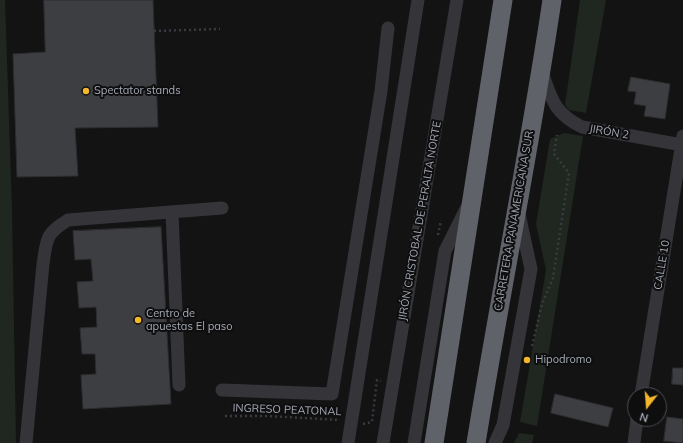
<!DOCTYPE html>
<html>
<head>
<meta charset="utf-8">
<style>
	body { margin:0 }
	#map { position:relative; width:683px; height:443px; overflow:hidden; background:#131314; font-family:Mulish,sans-serif }
	canvas { display:block }
	.north { position:absolute; left:627px; top:387px; width:40px; height:40px; box-sizing:border-box; background:#0e0e0f; border:1px solid #4a4c51; border-radius:50%; rotate:197deg; font-size:11px; font-weight:700; line-height:16px; text-align:center; color:#a4a9b5 }
	.north::after { content:''; display:block; margin:auto; width:14px; height:18px; background:#f3b62c; clip-path:polygon(50% 0,100% 100%,50% 72%,0 100%) }
</style>
</head>
<body>
<div id="map">
<canvas width="683" height="443"></canvas>
<div class="north">N</div>
</div>
<script>
const ctx = document.querySelector('canvas').getContext('2d');
ctx.lineJoin = 'round';
function fillPath(path, color) {
  ctx.fillStyle = color;
  ctx.fill(path, 'evenodd');
}
function strokePath(path, color, width, dash) {
  ctx.strokeStyle = color;
  ctx.lineWidth = width;
  ctx.lineCap = dash ? 'butt' : 'round';
  ctx.setLineDash(dash || []);
  ctx.stroke(path);
}
function write(font, color, halo, rows, align = 'center') {
  ctx.font = font + ' Mulish,sans-serif';
  ctx.lineWidth = 4;
  ctx.setLineDash([]);
  ctx.textBaseline = 'middle';
  ctx.strokeStyle = halo;
  ctx.fillStyle = color;
  for (const [text, x, y, turn = 0] of rows) {
    ctx.save();
    ctx.translate(x, y);
    ctx.rotate((+turn || 0) * Math.PI / 180);
    ctx.textAlign = isNaN(turn) ? turn : align;
    if (halo) ctx.strokeText(text, 0, 0);
    ctx.fillText(text, 0, 0);
    ctx.restore();
  }
}
fillPath(new Path2D(`
	M0,0H5L12,209L16,443H0Z
	M580,0H606L586,113L569,110L565,105Z
	M564,133L583,136L537,426L520,422L546,270L536,224L550,139Z
	M519,433L534,435L532,443H514Z`), '#1f2720');
const building = new Path2D(`
	M44,0H153L158,127L75,128L78,176L17,177L13,54L45,52Z
	M631,77L670,84L665,119L644,116L646,106L634,104L636,92L628,91Z
	M161,227L171,404L83,409L81,375L96,374L95,354H82L80,328L97,327L96,307L79,308L77,282L93,281L91,259L75,260L73,231Z
	M673,368H683V385L672,384Z
	M555,394L613,408L608,427L551,413Z
	M667,417L683,419V443L664,441Z`);
fillPath(building, '#3d3e41');
strokePath(building, '#2d2d30', 1);
strokePath(new Path2D(`
	M154,31L220,29
	M438,235L441,220
	M532,346L542,304L553,278L569,173L554,154L557,135
	M225,416H267L340,420
	M363,424L372,422L377,380L381,381`), '#3a3b40', 2.5, [2, 3]);
strokePath(new Path2D(`
	M542,72C552,100 554,113 582,127L683,145
	M172,212L179,385
	M222,390L332,394L381,91L388,28
	M641,395L683,136
	M26,443L43,264C47,239 45,234 68,220L222,208
	M348,443L418,0
	M383,443L457,0
	M414,443L445,251L466,209
	M495,443L503,425L531,269L519,214
	M634,443L637,419`), '#343439', 13);
strokePath(new Path2D(`
	M434,443L503,0
	M476,443C500,295 530,148 552,0`), '#60626a', 19);
for (const [x, y, r, color] of [
	[86,91,4,"#f3b62c"],
	[138,320,4,"#f3b62c"],
	[527,360,4,"#f3b62c"]
]) {
  const dot = new Path2D();
  dot.arc(x, y, r, 0, 2 * Math.PI);
  ctx.fillStyle = color;
  ctx.fill(dot);
  strokePath(dot, '#0e0e0f', 1.5);
}
write('11px', '#a4a9b5', '#0e0e0f', [
	["Spectator stands",94,91],
	["Centro de",146,314],
	["apuestas El paso",146,327],
	["Hipodromo",535,360]
], 'left');
write('11px', '#a4a9b5', '#0e0e0f', [
	["JIRÓN 2",609,132,10],
	["JIRÓN CRISTOBAL DE PERALTA NORTE",420,221,-80],
	["CARRETERA PANAMERICANA SUR",514,221,-80],
	["CALLE 10",662,265,-81],
	["INGRESO PEATONAL",287,410,2]
]);
</script>
</body>
</html>
